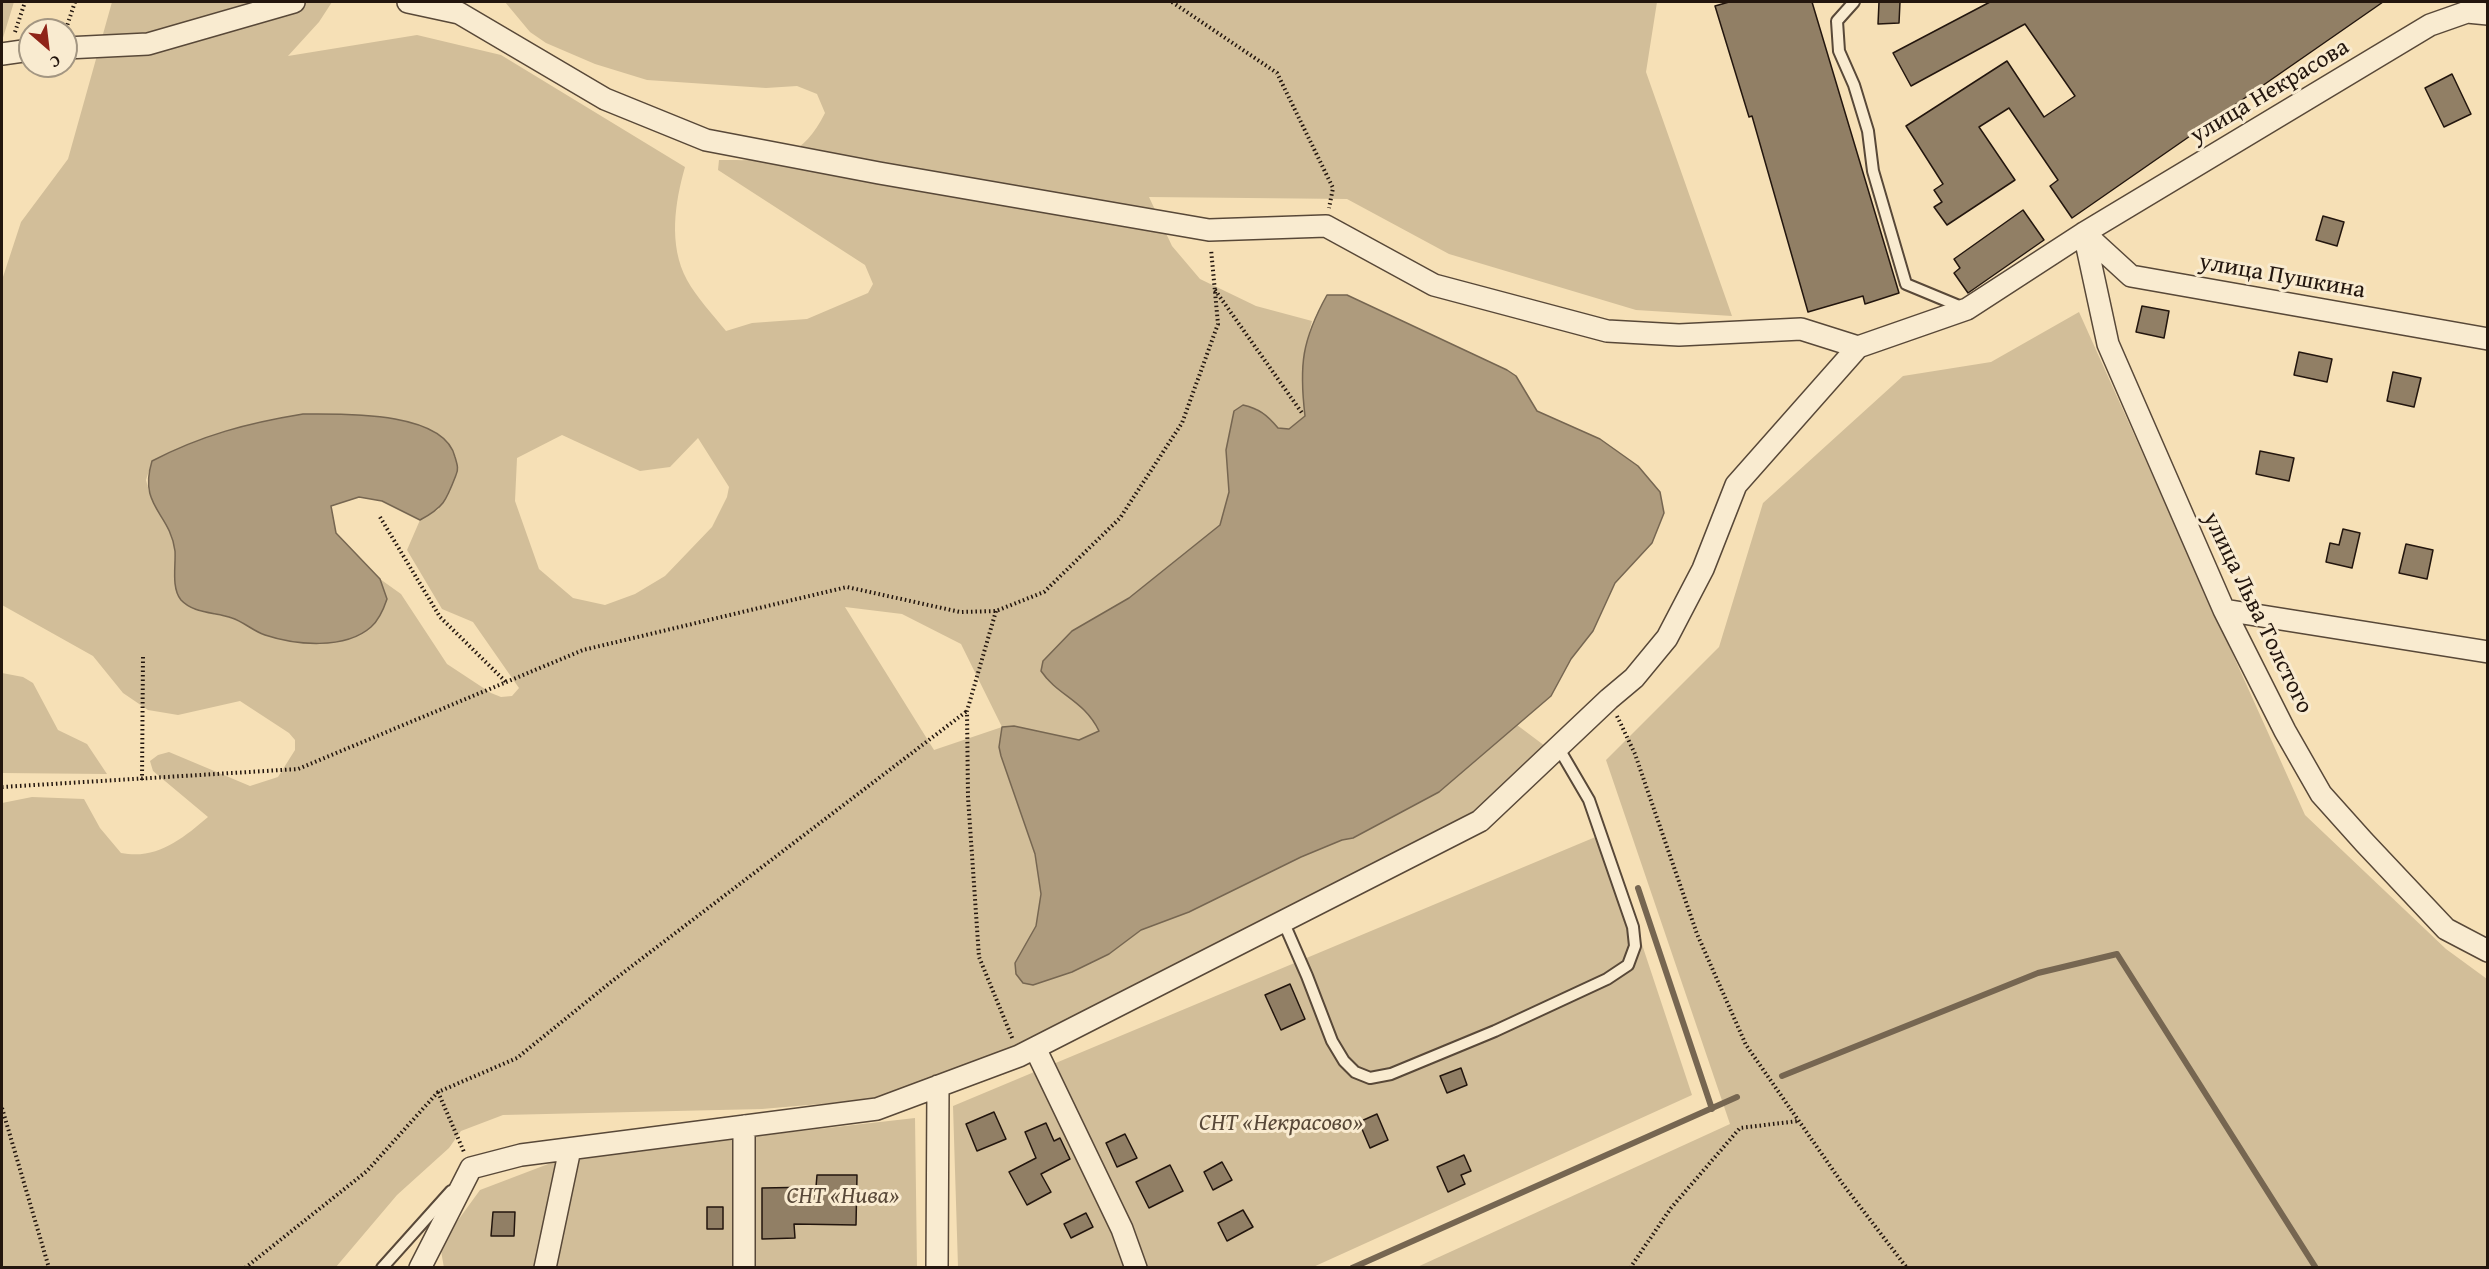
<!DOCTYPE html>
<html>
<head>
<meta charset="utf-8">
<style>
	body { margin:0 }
	#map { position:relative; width:2489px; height:1269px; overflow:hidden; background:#f6e0b6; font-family:"Gentium Book Plus",serif }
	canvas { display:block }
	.frame { position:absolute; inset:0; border:3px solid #23160e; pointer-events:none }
	.north { position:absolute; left:18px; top:18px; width:60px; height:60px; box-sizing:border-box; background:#f9ebd0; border:2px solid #a39682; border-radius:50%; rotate:152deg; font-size:16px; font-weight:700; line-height:24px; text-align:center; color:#23160e }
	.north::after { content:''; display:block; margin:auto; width:21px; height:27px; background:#8f2418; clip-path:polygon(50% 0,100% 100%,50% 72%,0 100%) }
</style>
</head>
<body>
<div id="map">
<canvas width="2489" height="1269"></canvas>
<div class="frame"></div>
<div class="north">С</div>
</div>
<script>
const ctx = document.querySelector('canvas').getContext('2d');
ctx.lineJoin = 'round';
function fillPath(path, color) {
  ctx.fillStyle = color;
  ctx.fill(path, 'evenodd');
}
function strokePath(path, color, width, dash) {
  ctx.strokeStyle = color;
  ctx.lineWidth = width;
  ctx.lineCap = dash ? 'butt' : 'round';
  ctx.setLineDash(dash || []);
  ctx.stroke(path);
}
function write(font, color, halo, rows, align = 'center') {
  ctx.font = font + ' "Gentium Book Plus",serif';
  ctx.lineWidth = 6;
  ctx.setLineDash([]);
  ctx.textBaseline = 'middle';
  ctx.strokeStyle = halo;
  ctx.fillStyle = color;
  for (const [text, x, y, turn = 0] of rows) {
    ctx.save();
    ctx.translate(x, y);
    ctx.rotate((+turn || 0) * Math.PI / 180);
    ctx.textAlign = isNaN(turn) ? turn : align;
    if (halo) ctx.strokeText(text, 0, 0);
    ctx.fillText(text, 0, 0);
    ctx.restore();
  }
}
fillPath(new Path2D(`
	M2,2H14L2,41Z
	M112,2H332L319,22L288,56L417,35L501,55L685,167C675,202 668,245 687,280C697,298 713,315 726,331L752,323L807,319L868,293L873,284L865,265L718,170L719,160C770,160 799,165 825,113L817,94L797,86L766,88L647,80L595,64L546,43L530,32L505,2H1657L1646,72L1732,316L1636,310L1449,254L1347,199L1149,197L1172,246L1200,279L1256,306L1312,321C1303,356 1300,379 1306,416L1289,429L1278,428L1263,412L1226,450L1229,492L1220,525L1129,598L1072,631L1046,679L1089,711L1099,731L1079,740L1014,726L1002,727L1001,756L1035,854L1041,894L1036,926L1015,963L1109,954L1141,930L1189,912L1301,857L1342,840L1353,838L1439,792L1517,725L1557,755L1458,832L1038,1036L889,1098L762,1109L503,1115L461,1131L449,1148L397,1195L336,1267H2V803L32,797L84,799L100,828L121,853C157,860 182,839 208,817L153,771L150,761L158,755L169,752L250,786L278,777L295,750V740L289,733L240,701L178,715L148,710L123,693L93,656L2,605V280L21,222L68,159ZM303,414C355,414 389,414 439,435V509L420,520L407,550L442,609L473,622L519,688L512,696L501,697L491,693L447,664L401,594L380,579L387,599L263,635L233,618L199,611L177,591L175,548L168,528L151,499L146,480L152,461C202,435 248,424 303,414ZM562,435L640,471L670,467L698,438L729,487L727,497L712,527L665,576L635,594L605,605L573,598L539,569L515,501L517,458ZM845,607L902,614L961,644L1002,727L934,750Z
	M2079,312L2305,815L2446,949L2487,979V1267L1415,1268L1730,1124L1606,760L1719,647L1763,503L1903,376L1991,362Z
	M2,673L23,677L33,683L58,730L87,744L107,774L2,773Z
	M1605,833L1692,1095L1311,1268L958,1267L953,1106Z
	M915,1118L917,1267L444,1268L440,1245L480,1190L564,1158Z`), '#d2be99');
const water = new Path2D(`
	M1327,295H1347L1507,370L1516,376L1537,411L1600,439L1638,466L1660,492L1664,513L1652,543L1615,583L1593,631L1571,659L1551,696L1439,792L1353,838L1342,840L1301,857L1189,912L1141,930L1109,954L1072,972L1033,985L1023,983L1016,974L1015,963L1036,926L1041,894L1035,854L1001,756L999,747L1002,727L1014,726L1079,740L1099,731C1084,700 1058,696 1041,671L1043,661L1072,631L1129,598L1220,525L1229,492L1226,450L1234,411L1243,405C1260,409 1267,415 1278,428L1289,429L1305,416C1299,365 1302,340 1327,295Z
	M303,414C340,414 444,410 455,457C457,464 459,469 456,475C446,501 444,507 420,520L382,501L359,497L331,506L336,533L380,579L387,599C384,608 379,620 371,627C345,650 295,645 265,635C253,631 244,622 232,618C216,612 194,614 181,600C171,588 176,565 175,551C170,512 138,507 152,461C202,435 248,423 303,414Z`);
fillPath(water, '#ae9b7d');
strokePath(water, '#766651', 1.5);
strokePath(new Path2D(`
	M1638,888L1712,1109
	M1782,1076L2038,973L2117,954L2316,1268
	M1352,1268L1737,1097`), '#766651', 6);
const building = new Path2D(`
	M1729,2H1812L1899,293L1865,304L1863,296L1808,312L1752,116L1749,117L1715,6Z
	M1879,2H1900L1899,23L1878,24Z
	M1990,2H2383L2072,218L2050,186L2058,180L2009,108L1979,127L2015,180L1947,225L1934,207L1942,202L1934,190L1943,184L1906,126L2007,61L2044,117L2075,96L2025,24L1911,86L1893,53Z
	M2452,74L2471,114L2444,127L2425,88Z
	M2023,210L2044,240L1968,293L1954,273L1960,268L1954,259Z
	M2323,216L2344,222L2337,246L2316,240Z
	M2142,306L2169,311L2164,338L2136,332Z
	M2299,352L2332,359L2327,382L2294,375Z
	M2393,372L2421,378L2414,407L2387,401Z
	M2260,451L2294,458L2289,481L2256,474Z
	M2343,529L2360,533L2352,568L2326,562L2330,543L2339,545Z
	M2406,544L2433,550L2427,579L2399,573Z
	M1290,984L1305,1019L1281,1030L1265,995Z
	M1461,1068L1467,1085L1447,1093L1440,1076Z
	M994,1112L1006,1139L977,1151L966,1124Z
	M1377,1114L1388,1140L1370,1148L1359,1122Z
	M1046,1123L1054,1141L1060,1138L1070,1159L1041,1174L1051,1192L1027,1205L1009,1172L1036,1158L1025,1132Z
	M1125,1134L1137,1158L1117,1167L1106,1143Z
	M1464,1155L1471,1171L1461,1175L1465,1184L1448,1192L1437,1167Z
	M1222,1162L1232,1180L1213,1190L1204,1172Z
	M1170,1165L1183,1191L1149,1208L1136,1182Z
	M817,1175H857L856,1225L794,1224L795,1238L762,1239V1188L816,1187Z
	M707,1207H723V1229H707Z
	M1243,1210L1253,1227L1227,1241L1218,1223Z
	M493,1212H515L514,1236H491Z
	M1086,1213L1093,1227L1071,1238L1064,1224Z`);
fillPath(building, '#917f65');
strokePath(building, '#23160e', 1.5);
const lane = new Path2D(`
	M1854,2L1837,21L1839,51L1854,85L1868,131L1873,171L1906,284L1964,308
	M1283,921L1307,976L1332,1041L1344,1061L1355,1072L1370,1078L1391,1074L1495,1031L1607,979L1628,965L1635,946L1633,927L1589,800L1558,747
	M382,1268L451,1191`);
const street = new Path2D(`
	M408,2L459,13L605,99L706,140L879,173L1209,230L1326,226L1434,285L1607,331L1679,335L1801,329L1858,347L1967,309L2084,233L2430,25L2467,12L2488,14
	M66,48L148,44L294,2
	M2,54L30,50
	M2084,233L2108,344L2224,610L2285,731L2321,794L2364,842L2446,929L2488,951
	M2084,233L2131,276L2488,339
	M2224,610L2488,652
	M1035,1048L1122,1229L1136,1268
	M744,1126V1268
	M420,1268L471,1168L521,1155L877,1109L1019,1056L1480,821L1609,699L1634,678L1667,638L1703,569L1736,485L1858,347
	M545,1268L570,1149
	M937,1268L938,1086`);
strokePath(lane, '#584838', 14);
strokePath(street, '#584838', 24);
strokePath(new Path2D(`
	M1172,2L1277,73L1333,188L1329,208
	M66,29L75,2
	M15,32L25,2
	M1215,290L1302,413
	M380,517L440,617L506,682
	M996,611L967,711L968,797L979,957L1013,1040
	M1617,716L1635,754L1697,934L1746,1045L1842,1183L1907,1268
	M142,780L143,655
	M2,787L298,769L583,650L847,587L960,612L996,611L1044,592L1120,518L1182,423L1218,324L1211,249
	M438,1092L464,1152
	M2,1108L49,1268
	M245,1268L367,1171L438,1092L517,1058L611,982L967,711
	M1630,1268L1671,1208L1740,1128L1798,1121`), '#23160e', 4, [1.5, 3]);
strokePath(lane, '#f9ebd0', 10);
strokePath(street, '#f9ebd0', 21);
write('24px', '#23160e', '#f9ebd0', [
	["улица Некрасова",2270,92,-31],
	["улица Пушкина",2282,277,10],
	["улица Льва Толстого",2257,613,64]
]);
write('italic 24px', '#584838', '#f9ebd0', [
	["СНТ «Некрасово»",1281,1124],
	["СНТ «Нива»",843,1197]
]);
</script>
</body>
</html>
